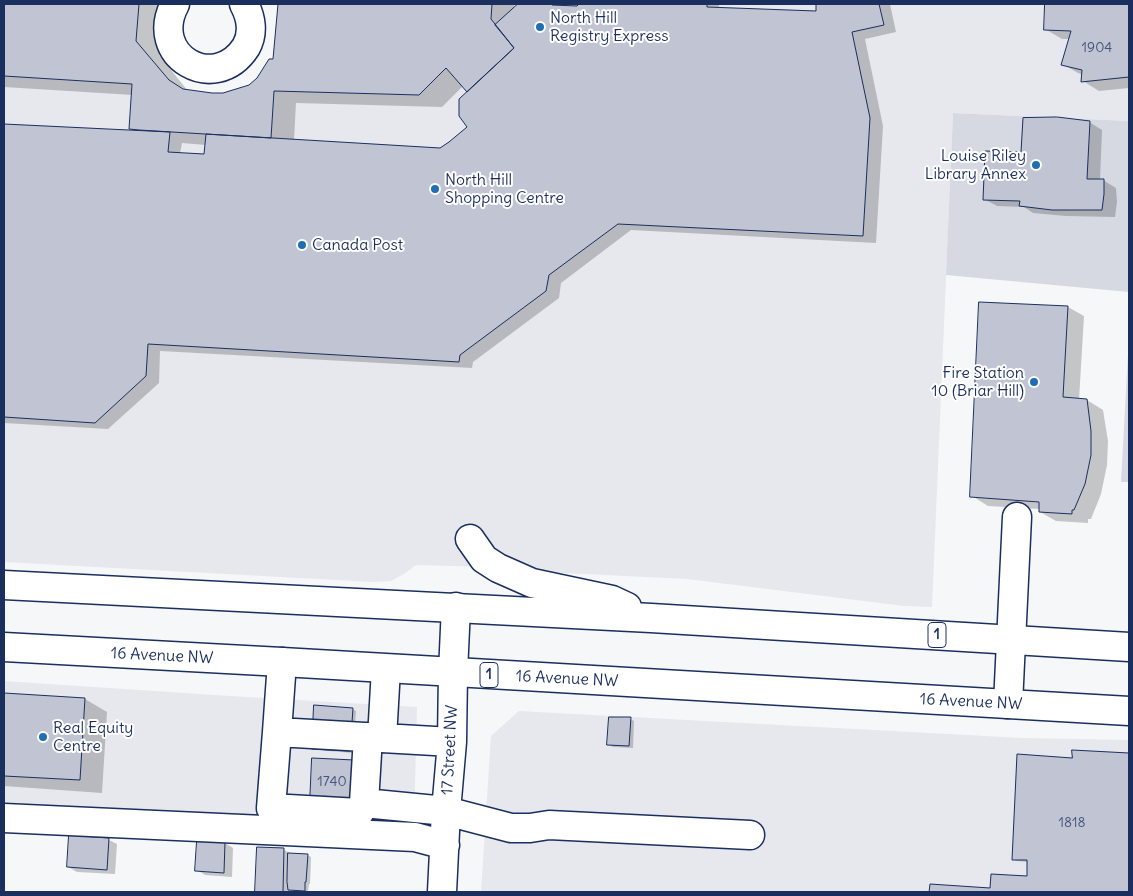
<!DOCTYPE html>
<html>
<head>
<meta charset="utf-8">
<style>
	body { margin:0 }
	#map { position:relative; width:1133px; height:896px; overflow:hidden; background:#f6f7f9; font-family:Delius,sans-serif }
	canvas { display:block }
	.frame { position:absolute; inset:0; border:5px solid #1b2f5e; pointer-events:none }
</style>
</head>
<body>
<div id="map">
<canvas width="1133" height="896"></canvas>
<div class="frame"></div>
</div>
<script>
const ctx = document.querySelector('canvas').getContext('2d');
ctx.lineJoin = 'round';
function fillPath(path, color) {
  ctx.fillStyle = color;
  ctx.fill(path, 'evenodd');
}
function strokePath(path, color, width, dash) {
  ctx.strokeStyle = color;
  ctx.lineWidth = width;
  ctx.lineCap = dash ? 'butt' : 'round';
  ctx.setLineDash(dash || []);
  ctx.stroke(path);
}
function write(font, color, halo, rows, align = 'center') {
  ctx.font = font + ' Delius,sans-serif';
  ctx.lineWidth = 4;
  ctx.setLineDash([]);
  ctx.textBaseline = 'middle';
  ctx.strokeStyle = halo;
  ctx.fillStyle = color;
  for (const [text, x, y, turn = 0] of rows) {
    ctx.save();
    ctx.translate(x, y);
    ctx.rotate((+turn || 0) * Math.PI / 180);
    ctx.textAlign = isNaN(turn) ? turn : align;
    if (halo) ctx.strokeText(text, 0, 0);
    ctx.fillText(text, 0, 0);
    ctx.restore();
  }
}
fillPath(new Path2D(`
	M492,4H1129V121L953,113L932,607L904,606L687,579L543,572L530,568L416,565L404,574L391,581L374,582L4,562V76L132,84L129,129L271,138L274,91L419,95L446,68L467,91L491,19Z
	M4,681L230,696L417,707L414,825L222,816L4,804Z
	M519,711L1023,738L1129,740V892H481L491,736Z`), '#e6e8ee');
fillPath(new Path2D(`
	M953,113L1129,121V292L946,275Z
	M1129,336V482H1121Z`), '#d6d9e2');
fillPath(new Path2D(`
	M4,4H171L162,6L159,55L188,91L223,94L250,87L275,60L279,4H514V9L520,4H719V9L817,13L818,4H890L896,32L865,39L883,126L876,243L631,230L561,283L559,298L473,362L472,368L160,351L159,383L108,429L4,423V126L136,132L130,128L133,95L4,87ZM463,86L469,91V127L440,149L294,140L296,103L442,107ZM182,143L206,145V155L180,154Z
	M1047,4H1129V88L1099,91L1083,81V75L1078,73L1062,64L1069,39H1062L1045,29Z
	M1089,122L1102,130L1100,180H1103L1116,188L1117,202L1115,217L1066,216L1033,213L1024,207L997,206L984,199L1022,154Z
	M1068,307L1084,316L1079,400H1087L1103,410L1108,441L1107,465L1101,494L1091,519H1088V523L1056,521L1040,512V509L988,506L972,496Z
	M4,694L85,699L107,712L102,793L4,786Z
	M352,709L356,711L353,753L317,750L313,748Z
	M630,719L634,721L633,748L613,747L609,745Z
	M1073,751L1129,754V892H931V885L991,889L1028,878V862L1017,861L1013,859L1073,759Z
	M109,840L117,844L115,874L77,872L68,867Z
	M225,843L233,848L232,877L205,875L197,870Z
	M258,849L284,850L292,854L307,855L311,857L310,884H309L308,892L293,891L291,890V892H256Z`), '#0003');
const building = new Path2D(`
	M4,4H139L136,41L169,80L183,89L212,93H223L249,85L257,78L269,59H273L278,4H492L491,19L514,48L467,92L446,68L419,95L274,91L271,138L139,130L129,129L132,84L4,76Z
	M518,4H551L552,5L577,6L579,4H707V7L816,11V4H879L884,25L852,32L870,118L863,236L618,224L549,275L546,291L460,355L459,362L148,344L146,376L95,423L4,417V124L170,132L168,152L204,154L206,134L440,148L449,142L467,127L459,116V99L514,48L495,25Z
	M1045,4H1129V77L1081,82L1082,70L1061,65L1071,31L1044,30Z
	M1057,117L1090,121L1087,179H1104V194L1102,210H1052L1019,206L1020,201L983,200L985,151L1021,152L1023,118Z
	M979,302L1068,306L1063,397L1087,399L1091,431V455L1085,484L1074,510H1072V514L1039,512V502L970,497Z
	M4,693L85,698L80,780L4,776Z
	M314,705L353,708L350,751L312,749Z
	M609,717H631L629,746L607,745Z
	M1072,750L1129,753V892H929L930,884L990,888L991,874L1027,876V860H1012L1017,754L1072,758Z
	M312,758L354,760L352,806L310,804Z
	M69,835L109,838L107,870L67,867Z
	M197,841L225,842L224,873L195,871Z
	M257,847L284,848L283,892H255Z
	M288,853L308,854L306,882H305V891L288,890L287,882Z`);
fillPath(building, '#c0c4d3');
strokePath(building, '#1b2f5e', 1);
const minor = new Path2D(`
	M175,4C147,56 215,95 246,47C254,33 251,17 244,4
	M282,662L277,732L452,742
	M1008,704L1017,517
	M277,732L271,808L359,813L364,803
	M368,737L364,803L446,811L511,828H530L549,825L750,835
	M382,738L386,669
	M4,818L415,837L445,845
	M442,892L446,811L452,742L453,672L456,607`);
const highway = new Path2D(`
	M470,539L484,559L498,568L532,583L612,600L627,607
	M4,585L651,618L1129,647
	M4,647L282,662L1129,711`);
strokePath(minor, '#1b2f5e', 31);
strokePath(highway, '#1b2f5e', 31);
strokePath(minor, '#fff', 28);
strokePath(highway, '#fff', 28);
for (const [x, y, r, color] of [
	[540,27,5,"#1f6fb2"],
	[1036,165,5,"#1f6fb2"],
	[435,189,5,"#1f6fb2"],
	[302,245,5,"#1f6fb2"],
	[1034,382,5,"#1f6fb2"],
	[43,737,5,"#1f6fb2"]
]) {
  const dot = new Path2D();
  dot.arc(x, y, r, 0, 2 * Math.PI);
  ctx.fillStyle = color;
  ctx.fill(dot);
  strokePath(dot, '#fff', 2);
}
write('14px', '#44547b', null, [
	["1904",1097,48],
	["1740",332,782],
	["1818",1072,823]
]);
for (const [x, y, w] of [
	[937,635,18],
	[489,675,18]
]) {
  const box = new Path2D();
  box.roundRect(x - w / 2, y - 12.5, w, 25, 4);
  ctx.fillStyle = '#fff';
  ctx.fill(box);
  strokePath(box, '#1b2f5e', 1);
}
write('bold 15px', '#1b2f5e', null, [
	["1",937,635],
	["1",489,675]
]);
write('16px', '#1b2f5e', '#fff', [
	["North Hill",550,18],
	["Registry Express",550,36],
	["Louise Riley",1026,156,"right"],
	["Library Annex",1026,174,"right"],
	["North Hill",445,180],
	["Shopping Centre",445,198],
	["Canada Post",312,245],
	["Fire Station",1024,373,"right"],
	["10 (Briar Hill)",1024,391,"right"],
	["Real Equity",53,728],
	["Centre",53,746]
], 'left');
write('16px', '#1b2f5e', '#fff', [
	["16 Avenue NW",162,656,3],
	["16 Avenue NW",567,679,3],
	["16 Avenue NW",971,702,3],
	["17 Street NW",450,750,-87]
]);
</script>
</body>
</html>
